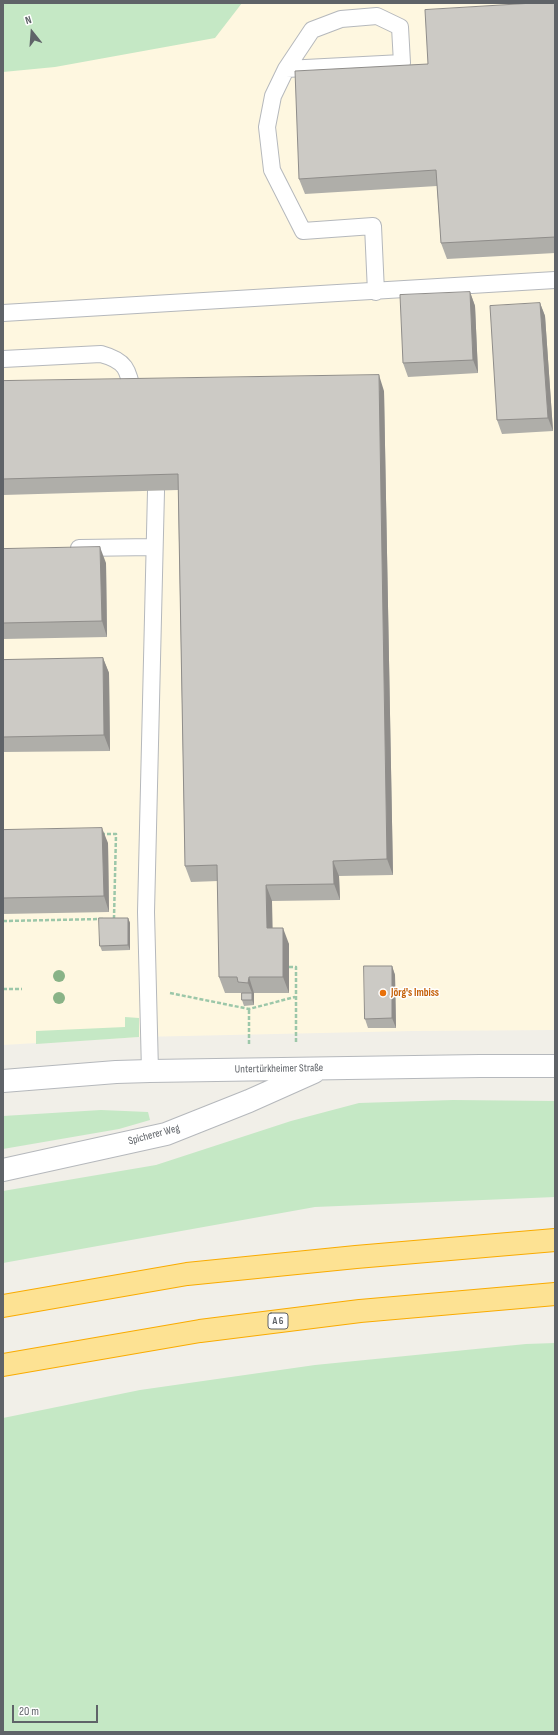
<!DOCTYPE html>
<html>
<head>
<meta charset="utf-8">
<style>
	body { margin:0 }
	#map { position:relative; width:558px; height:1735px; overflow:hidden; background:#f1efe8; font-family:"Sofia Sans Condensed",sans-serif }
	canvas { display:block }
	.frame { position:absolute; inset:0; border:4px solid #5f6368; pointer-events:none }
	.north { position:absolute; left:12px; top:12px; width:40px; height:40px; -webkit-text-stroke:3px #fff; paint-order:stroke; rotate:343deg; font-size:11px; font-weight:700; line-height:16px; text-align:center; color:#5f6368 }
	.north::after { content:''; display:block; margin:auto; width:14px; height:18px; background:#5f6368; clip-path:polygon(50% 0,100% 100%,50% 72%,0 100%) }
	.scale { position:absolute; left:12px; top:1705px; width:86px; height:18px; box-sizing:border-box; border:2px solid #5f6368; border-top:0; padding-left:5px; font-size:12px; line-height:14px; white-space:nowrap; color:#5f6368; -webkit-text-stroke:3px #fff; paint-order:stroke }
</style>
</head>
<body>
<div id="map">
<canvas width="558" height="1735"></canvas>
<div class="frame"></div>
<div class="north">N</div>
<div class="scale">20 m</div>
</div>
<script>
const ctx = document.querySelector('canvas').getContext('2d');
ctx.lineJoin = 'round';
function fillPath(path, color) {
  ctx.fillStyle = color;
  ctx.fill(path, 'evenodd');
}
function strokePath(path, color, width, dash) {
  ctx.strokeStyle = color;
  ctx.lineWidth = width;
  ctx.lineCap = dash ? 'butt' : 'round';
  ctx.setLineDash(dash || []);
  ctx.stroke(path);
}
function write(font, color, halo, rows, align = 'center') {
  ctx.font = font + ' "Sofia Sans Condensed",sans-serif';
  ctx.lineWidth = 3;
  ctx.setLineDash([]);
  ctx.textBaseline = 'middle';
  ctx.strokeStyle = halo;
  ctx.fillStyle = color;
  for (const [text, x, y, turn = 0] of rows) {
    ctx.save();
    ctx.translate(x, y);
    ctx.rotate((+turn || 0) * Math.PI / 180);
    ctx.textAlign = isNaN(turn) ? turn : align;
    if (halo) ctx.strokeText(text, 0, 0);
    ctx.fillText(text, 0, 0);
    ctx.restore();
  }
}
fillPath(new Path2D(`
	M3,3H555V1030L413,1031L139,1037L3,1045Z`), '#fef7e0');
fillPath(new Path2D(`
	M3,3H242L215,38L55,67L3,72Z
	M125,1017L139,1018V1037L36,1044V1031L125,1027Z
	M453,1100L555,1101V1197L315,1207L3,1263V1191L156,1165L291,1121L359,1103Z
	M101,1110L148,1112L150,1120L119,1129L3,1149V1116Z
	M555,1343V1732H3V1418L140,1390L315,1365L526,1344Z`), '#c5e8c5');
const service = new Path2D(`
	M286,69L402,63L400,27L377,16L341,19L312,30L286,69L273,96L267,127L272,170L303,231L373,226L376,292
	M3,313L555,280
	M3,359L101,354C127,361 128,370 133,395
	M79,548L154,547
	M150,1071L146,912L156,491`);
const minor = new Path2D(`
	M3,1081L116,1072L150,1071L480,1066H555
	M3,1170L166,1134L249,1101L314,1072`);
const motorway = new Path2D(`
	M3,1306L187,1274L356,1257L555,1240
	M3,1365L200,1331L360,1311L555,1294`);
strokePath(service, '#b5b8bc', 18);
strokePath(minor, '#b5b8bc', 24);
strokePath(motorway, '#f9ab00', 24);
strokePath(new Path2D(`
	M101,834H116L114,918L112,919
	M3,921L103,919
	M289,967H296V1042
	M3,989H22
	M170,993L249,1009L295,997
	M249,1044V1009`), '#9cc7a9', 2.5, [4, 2]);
strokePath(service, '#fff', 16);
strokePath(minor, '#fff', 22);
strokePath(motorway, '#fde293', 22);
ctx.fillStyle = '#89b387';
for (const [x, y] of [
	[59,976],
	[59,998]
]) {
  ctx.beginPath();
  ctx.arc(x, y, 6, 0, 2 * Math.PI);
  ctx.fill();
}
fillPath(new Path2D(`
	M555,3V253L447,259L441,243L437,186L305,194L299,179L428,64Z
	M470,292L475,306L478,373L408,377L403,363Z
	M540,303L545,316L553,431L502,434L497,420Z
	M3,381L384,391L393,875L339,876L340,900L272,901V928L289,944V993H254V1005L244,1006L242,1000V993H225L219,977L218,881L191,882L185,866L178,490L3,495Z
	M3,549L106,563L107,637L3,639Z
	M103,658L109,673L110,751L3,752V660Z
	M3,830L108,843L109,912L3,914Z
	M128,918L130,923V950L102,951L100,946Z
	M392,966L395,975L396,1028H368L365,1019Z`), '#afaea9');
fillPath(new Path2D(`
	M470,292L475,306L478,373L473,360Z
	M540,303L545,316L553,431L548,418Z
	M379,375L384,391L393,875L387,859Z
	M100,547L106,563L107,637L102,621Z
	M103,658L109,673L110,751L104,735Z
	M102,828L108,843L109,912L104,896Z
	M333,861L339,876L340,900L334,884Z
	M266,885L272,901L273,944L267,928Z
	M128,918L130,923V950L128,945Z
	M283,928L289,944V993L283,977Z
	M392,966L395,975L396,1028L392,1018Z
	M249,977L254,993V1005L252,1000V993L248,983Z`), '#8f8d8a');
const building = new Path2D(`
	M534,3H555V237L441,243L436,170L299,179L295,71L428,64L425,10Z
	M470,292L473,360L403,363L400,295Z
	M540,303L548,418L497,420L490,306Z
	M379,375L387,859L333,861L334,884L266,885L267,928H283V977H249L248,983L238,982L237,977H219L217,865L185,866L178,474L3,479V381Z
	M100,547L102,621L3,623V549Z
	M103,658L104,735L3,737V660Z
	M102,828L104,896L3,898V830Z
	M99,918H128V945L100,946Z
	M364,966H392V1018L365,1019Z
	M242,993H252V1000H242Z`);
fillPath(building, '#cccac5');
strokePath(building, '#8f8d8a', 1);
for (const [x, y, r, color] of [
	[383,993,4,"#e8710a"]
]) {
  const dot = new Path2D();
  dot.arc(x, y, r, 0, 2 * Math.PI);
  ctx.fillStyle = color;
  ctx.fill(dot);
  strokePath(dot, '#fff', 1.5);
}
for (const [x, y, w] of [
	[278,1321,20]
]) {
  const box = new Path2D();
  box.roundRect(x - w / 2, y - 8, w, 16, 3);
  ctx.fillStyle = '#fff';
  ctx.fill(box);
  strokePath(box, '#5f6368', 1);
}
write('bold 10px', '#5f6368', null, [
	["A 6",278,1321]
]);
write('bold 11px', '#c56008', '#fff', [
	["Jörg's Imbiss",391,993]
], 'left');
write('11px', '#5f6368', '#fff', [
	["Untertürkheimer Straße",279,1069,-1],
	["Spicherer Weg",154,1135,-15]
]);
</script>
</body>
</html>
